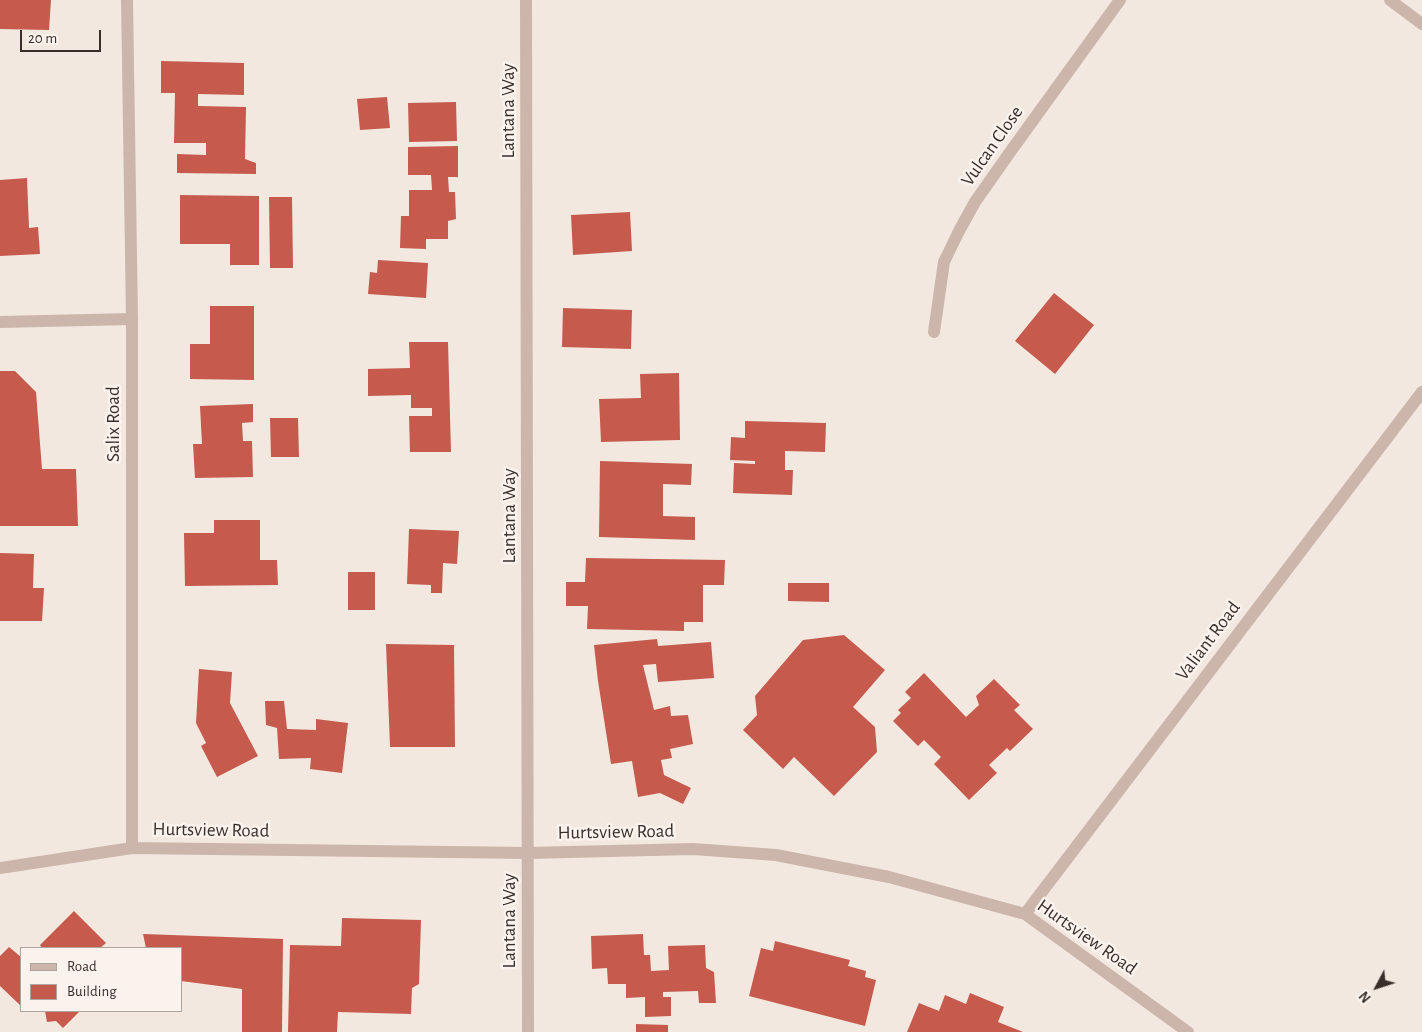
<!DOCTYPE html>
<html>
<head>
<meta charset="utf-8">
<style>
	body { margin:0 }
	#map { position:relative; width:1422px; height:1032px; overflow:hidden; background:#f3e8e0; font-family:"Alegreya Sans",sans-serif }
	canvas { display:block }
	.legend { position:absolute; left:20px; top:947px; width:162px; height:65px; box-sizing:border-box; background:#faf3ed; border:1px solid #ada49f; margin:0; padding:6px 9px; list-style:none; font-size:15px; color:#3a2e2b }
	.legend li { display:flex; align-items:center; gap:10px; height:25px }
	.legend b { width:25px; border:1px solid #ada49f }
	.north { position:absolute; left:1352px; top:962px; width:50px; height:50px; -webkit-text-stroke:4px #faf3ed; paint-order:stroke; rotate:230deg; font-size:14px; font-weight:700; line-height:20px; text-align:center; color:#3a2e2b }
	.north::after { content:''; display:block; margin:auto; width:18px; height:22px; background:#3a2e2b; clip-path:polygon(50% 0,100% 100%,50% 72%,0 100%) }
	.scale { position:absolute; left:20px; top:30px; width:81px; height:22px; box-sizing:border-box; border:2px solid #3a2e2b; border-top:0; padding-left:6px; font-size:15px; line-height:18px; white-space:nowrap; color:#3a2e2b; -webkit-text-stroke:4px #faf3ed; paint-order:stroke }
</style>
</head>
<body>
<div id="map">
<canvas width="1422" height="1032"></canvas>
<ul class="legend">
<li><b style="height:6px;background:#ccb6ac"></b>Road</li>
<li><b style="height:14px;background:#c55a4d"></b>Building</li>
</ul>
<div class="north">N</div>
<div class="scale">20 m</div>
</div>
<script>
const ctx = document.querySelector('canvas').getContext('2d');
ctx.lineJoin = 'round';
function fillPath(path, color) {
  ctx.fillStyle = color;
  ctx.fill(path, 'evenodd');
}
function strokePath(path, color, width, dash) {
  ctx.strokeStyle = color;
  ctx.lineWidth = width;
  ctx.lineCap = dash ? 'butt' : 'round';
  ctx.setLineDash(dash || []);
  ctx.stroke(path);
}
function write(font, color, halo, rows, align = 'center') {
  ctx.font = font + ' "Alegreya Sans",sans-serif';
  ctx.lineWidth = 5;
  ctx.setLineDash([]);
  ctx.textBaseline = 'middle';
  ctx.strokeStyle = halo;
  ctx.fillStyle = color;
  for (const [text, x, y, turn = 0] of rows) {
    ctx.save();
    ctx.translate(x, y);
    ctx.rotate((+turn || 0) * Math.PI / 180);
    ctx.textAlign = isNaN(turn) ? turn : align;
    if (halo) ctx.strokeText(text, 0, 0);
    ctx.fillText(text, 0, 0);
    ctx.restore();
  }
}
fillPath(new Path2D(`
	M0,0H51L49,30L0,29Z
	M161,61L244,63V95L198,94V106L246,107L245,159L256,163V174L177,173V154L206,155V143H174L175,93H161Z
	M387,97L390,128L360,130L357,99Z
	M456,102L457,141L409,142L408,103Z
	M458,146V177H448L449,192H455L456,219L448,221V239H426V249L400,248L401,216H409V190H432L431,175H408V147Z
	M27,178L29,228L38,227L40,254L0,256V180Z
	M180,195L259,196V265H230V244H180Z
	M269,197H292L293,268H270Z
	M630,212L632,251L573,255L571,215Z
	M378,260L428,263L426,298L368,294L370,272L377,273Z
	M1054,293L1094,325L1055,374L1015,341Z
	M210,306H254V380L190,379V344H210Z
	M563,308L632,310L631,349L562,347Z
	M409,342H448L451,452H410L409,416H432V408H411V395L368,396V369L410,368Z
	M0,371H15L36,392L42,469H76L78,526H0Z
	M679,373L680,440L601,442L599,399L641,398L640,374Z
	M253,404V422L242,423L243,441H252L253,477L195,478L193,444H202L200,406Z
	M270,418H298L299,457H271Z
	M745,421L826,423L825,452L785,451V470H793L792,495L733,493L734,463L755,464V461L730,460L731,437L745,438Z
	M600,461L692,464L691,485L663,484V516L695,517V540L599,537Z
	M214,520H260V560H277L278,585L185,586L184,533H214Z
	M409,529L459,531L457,564L443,563L442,593H431V585L407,584Z
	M0,553L34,554L33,588H44L42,621H0Z
	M586,558L725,560L724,585H703V622H684V631L587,629L588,606H566V582H585Z
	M348,572H375V610H348Z
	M788,583H829V602L788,601Z
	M844,635L885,670L853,707L875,727L877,752L834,796L794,757L783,769L743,730L757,715L755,696L803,640Z
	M657,639L658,646L711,642L714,678L658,682L656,664L643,665L654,710L670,706L671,716L688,715L693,744L670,749L672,758L661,760L664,775L691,788L683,804L660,793L638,797L632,761L611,764L598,681L594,645Z
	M386,644L454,645L455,747H390Z
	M199,669L232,672L230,703L258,756L217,777L201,746L206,743L196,723Z
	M924,673L966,717L979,705L976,696L994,679L1020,705L1014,710L1033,729L1010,751L1007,748L989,765L997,773L969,800L934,764L941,757L924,740L918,746L893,721L901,713L898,710L911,698L905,692Z
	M265,701H284L287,729L316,730V719L348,723L342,773L310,769L311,758L279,759L277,728L266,725Z
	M74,911L106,943L100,948H42L40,945Z
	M342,918L421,920L419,984L412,988L411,1014L338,1012L337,1032H288L290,945L341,946Z
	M143,934L283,939L282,1032H242V989L181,981V948H146Z
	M643,934L644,955H650L651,971L669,970L668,946L705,945L706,968L714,972L716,1003H699L698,991L663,992V997H671V1016L645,1017V997L626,998V984H608L607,968L592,969L591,936Z
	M775,941L850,960L848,966L866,971L865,977L876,980L865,1026L749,996L761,948L773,951Z
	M9,947L21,957V1006L0,986V956Z
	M970,993L1004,1007L998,1022L1023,1032H907L919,1003L939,1011L945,995L966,1004Z
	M45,1011H80L63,1028L56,1021L47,1022Z
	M636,1024L668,1025V1032H636Z`), '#c55a4d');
strokePath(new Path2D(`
	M127,0L132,319V848
	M526,0L528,1032
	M1390,0L1422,24
	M0,322L132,319
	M934,332L944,262L959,231L975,202L1008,155L1120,0
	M0,868L132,848L528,853L693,849L776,855L889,877L1025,914L1188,1032
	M1025,914L1422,392`), '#ccb6ac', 12);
write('19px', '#3a2e2b', '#faf3ed', [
	["Lantana Way",508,111,-90],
	["Vulcan Close",992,146,-55],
	["Salix Road",113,424,-90],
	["Lantana Way",509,516,-90],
	["Valiant Road",1208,641,-53],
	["Hurtsview Road",211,830,1],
	["Hurtsview Road",616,832,-1],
	["Lantana Way",509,921,-90],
	["Hurtsview Road",1087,937,35]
]);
</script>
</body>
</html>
